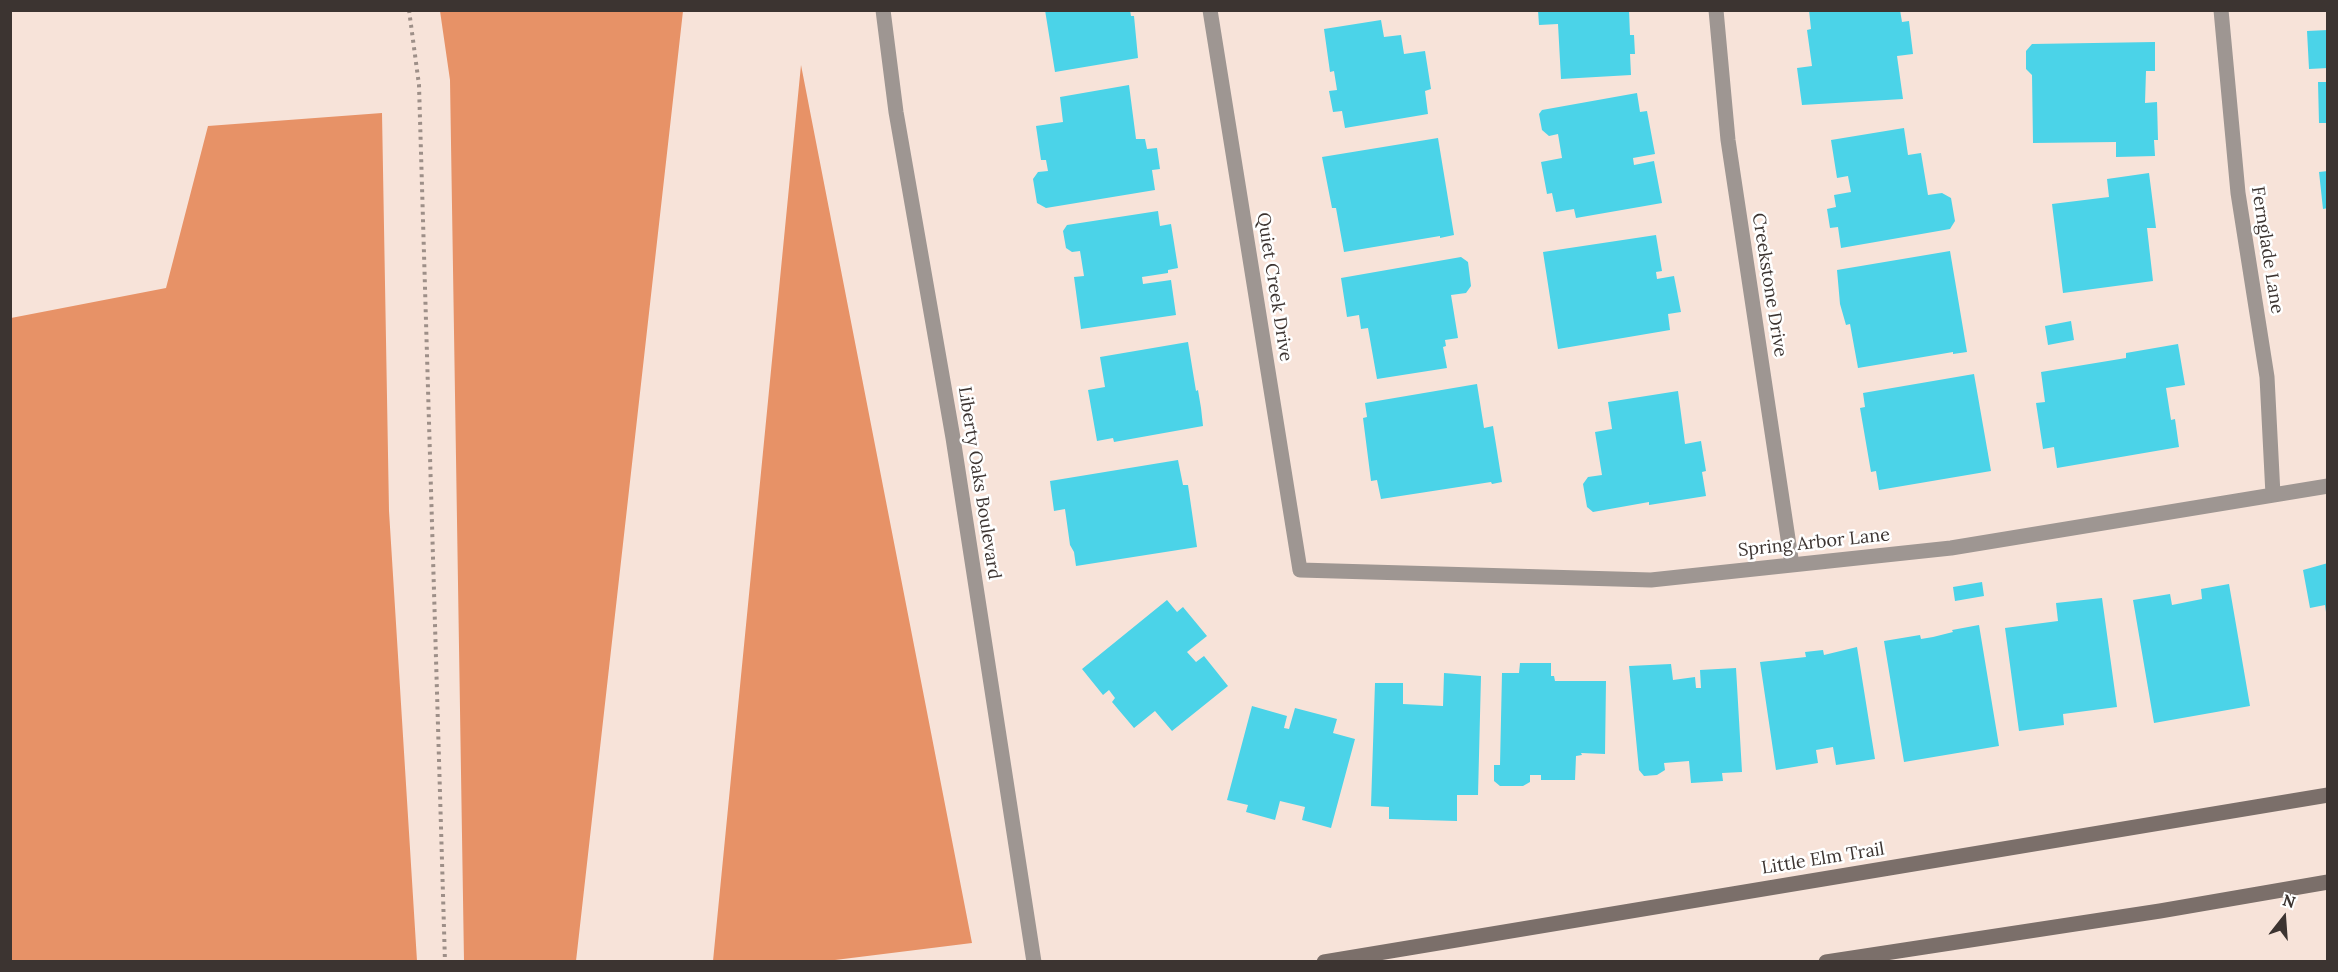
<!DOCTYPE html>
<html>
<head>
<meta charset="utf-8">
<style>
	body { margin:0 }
	#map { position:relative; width:2338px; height:972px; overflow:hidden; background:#f7e3d9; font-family:Lora,serif }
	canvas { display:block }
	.frame { position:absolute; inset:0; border:12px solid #3c3431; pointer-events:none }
	.north { position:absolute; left:2254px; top:888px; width:60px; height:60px; -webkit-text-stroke:4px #fff; paint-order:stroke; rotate:17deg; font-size:16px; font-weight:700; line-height:24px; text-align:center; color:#3c3431 }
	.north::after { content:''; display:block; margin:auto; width:21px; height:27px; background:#3c3431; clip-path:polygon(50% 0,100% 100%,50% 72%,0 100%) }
</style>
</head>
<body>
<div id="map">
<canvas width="2338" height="972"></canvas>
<div class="frame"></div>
<div class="north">N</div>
</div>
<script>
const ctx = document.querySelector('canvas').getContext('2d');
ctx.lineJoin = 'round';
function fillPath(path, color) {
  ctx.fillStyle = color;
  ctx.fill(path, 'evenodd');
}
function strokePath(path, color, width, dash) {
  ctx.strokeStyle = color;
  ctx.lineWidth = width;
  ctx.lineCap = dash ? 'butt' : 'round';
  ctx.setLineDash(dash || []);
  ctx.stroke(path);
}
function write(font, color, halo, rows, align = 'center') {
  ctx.font = font + ' Lora,serif';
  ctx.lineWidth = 5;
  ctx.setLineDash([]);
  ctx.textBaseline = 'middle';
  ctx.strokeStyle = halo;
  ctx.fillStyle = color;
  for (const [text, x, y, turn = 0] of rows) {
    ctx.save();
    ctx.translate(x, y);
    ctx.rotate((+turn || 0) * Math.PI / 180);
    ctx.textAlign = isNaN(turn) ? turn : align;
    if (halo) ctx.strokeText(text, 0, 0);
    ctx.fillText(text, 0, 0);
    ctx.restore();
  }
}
fillPath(new Path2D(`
	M440,11H683L576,961H464L450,80Z
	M801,65L972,943L827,961H713Z
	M382,113L389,511L417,961H11V318L166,288L208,126Z`), '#e79267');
fillPath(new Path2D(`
	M1045,10H1130L1131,16H1134L1138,58L1055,72Z
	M1538,10H1629L1630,35H1634L1635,54H1630L1631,75L1561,79L1558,24L1539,25Z
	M1809,10H1900L1902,22L1909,21L1913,54L1897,56L1903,99L1802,105L1797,68L1812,66L1807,30L1811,29Z
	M1381,20L1384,37L1401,35L1404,54L1425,51L1431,89L1425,91L1428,114L1345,128L1342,111L1333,112L1329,91L1337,90L1334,71L1330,72L1324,29Z
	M2328,30V68L2309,69L2307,31Z
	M2155,42V71H2146L2145,103L2157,102L2158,140H2154L2155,156L2116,157V142L2033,143L2032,75L2026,69V51L2032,44Z
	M2318,82H2328V123H2319Z
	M1129,85L1136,139H1145L1147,149L1157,148L1160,169L1152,170L1155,190L1046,208L1037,203L1033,179L1038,172L1048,171L1046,160H1041L1036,126L1063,122L1060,97Z
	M1637,93L1640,112L1647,111L1655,154L1633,158L1634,165L1654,161L1662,203L1576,218L1574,209L1556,212L1552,193L1547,194L1541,162L1562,158L1558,134L1549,136L1542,130L1539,114L1542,110Z
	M1904,128L1908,155L1921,153L1928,195L1942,193L1951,198L1955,221L1950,229L1841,248L1838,227L1830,228L1827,209L1836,207L1834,195L1851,192L1848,176L1837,178L1831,140Z
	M1438,138L1454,235L1440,238V236L1344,252L1336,208H1332L1322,157Z
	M2328,171V208L2323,209L2319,172Z
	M2149,173L2156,228H2147L2153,281L2063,293L2052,204L2109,197L2107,179Z
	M1158,211L1160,226L1171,224L1178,268L1168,270V273L1142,277L1143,284L1171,280L1176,315L1081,329L1074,277L1084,276L1080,251L1072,252L1066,248L1063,231L1067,225Z
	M1656,235L1662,271L1656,272L1657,279L1674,276L1681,312L1668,314L1670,330L1558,349L1543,252Z
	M1950,251L1967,352L1953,354V352L1858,368L1850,324L1846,325L1840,304L1837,270Z
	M1461,257L1468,262L1471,286L1466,293L1451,295L1458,338L1445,340L1446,346L1443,347L1447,368L1377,379L1368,328L1361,329L1359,315L1347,317L1341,278Z
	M2071,321L2074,340L2048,345L2045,326Z
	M1188,342L1196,391L1198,390L1201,408L1203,426L1114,442L1113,438L1097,441L1088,390L1105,387L1100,357Z
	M2178,344L2185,385L2166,388L2171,420L2175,419L2179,447L2057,468L2054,447L2043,449L2036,403L2045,402L2041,372L2126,358V353Z
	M1974,374L1991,471L1879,490L1876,471L1871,472L1860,408L1865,407L1863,393Z
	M1477,384L1484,428L1493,426L1502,482L1492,484L1491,482L1381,499L1377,480L1371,481L1363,418L1367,417L1365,403Z
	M1678,391L1685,444L1701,441L1706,471L1702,472L1706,496L1649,505V502L1593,512L1587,507L1583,484L1588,477L1602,475L1595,432L1612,429L1608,402Z
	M1178,460L1183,485H1188L1197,547L1076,566L1074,552L1070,545L1065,509L1054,511L1050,481Z
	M2328,563V612H2326L2325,605L2310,608L2303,570Z
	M1982,582L1984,596L1955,601L1953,587Z
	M2229,584L2250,706L2154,723L2133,600L2170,594L2172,605L2202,599L2201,589Z
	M2102,598L2117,707L2063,714L2064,725L2019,731L2005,628L2058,621L2056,603Z
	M1167,600L1177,612L1183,607L1207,636L1187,652L1196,662L1204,656L1228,686L1172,731L1155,711L1134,728L1112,702L1115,698L1109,690L1103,695L1082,669Z
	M1979,625L1999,746L1904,762L1884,641L1920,635L1921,639L1933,637L1953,632L1952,630Z
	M1857,647L1875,759L1836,765L1833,747L1816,750L1818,763L1776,770L1760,662L1806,657L1805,652L1823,650L1824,655Z
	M1520,663H1551V676H1554L1555,681H1606L1605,754L1581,753L1582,755L1576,756L1575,780H1541V775H1530V782L1523,786H1500L1494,781V765H1500L1502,673H1519Z
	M1671,664L1673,680L1695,677L1696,688H1701L1700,670L1736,668L1742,772L1722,773L1723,781L1691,783L1689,761L1664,763L1665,770L1657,775L1644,776L1639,770L1629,666Z
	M1444,673L1481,676L1478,795H1457V821L1389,819V807L1371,806L1375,683H1403V704L1443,706Z
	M1252,706L1287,716L1284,728L1289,729L1295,708L1337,719L1333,733L1355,739L1331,828L1302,820L1305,807L1280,801L1275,820L1246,812L1248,805L1227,800Z`), '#4bd3e8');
strokePath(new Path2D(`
	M409,10L419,85L445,962`), '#9d8f88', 4, [3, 4.5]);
strokePath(new Path2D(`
	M883,10L896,112L953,438L1034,962
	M1210,10L1300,570L1651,580L1951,548L2328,486
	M1716,10L1728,140L1792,565
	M2221,10L2238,193L2267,377L2273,495`), '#9e9692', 15);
strokePath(new Path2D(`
	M1324,962L2328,795
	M1826,962L2160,911L2328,882`), '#7b6f6a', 15);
write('18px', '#3c3431', '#fff', [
	["Fernglade Lane",2267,250,81],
	["Creekstone Drive",1769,285,81],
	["Quiet Creek Drive",1274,287,81],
	["Liberty Oaks Boulevard",979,483,81],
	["Spring Arbor Lane",1814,543,-6],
	["Little Elm Trail",1823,859,-9]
]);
</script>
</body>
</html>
